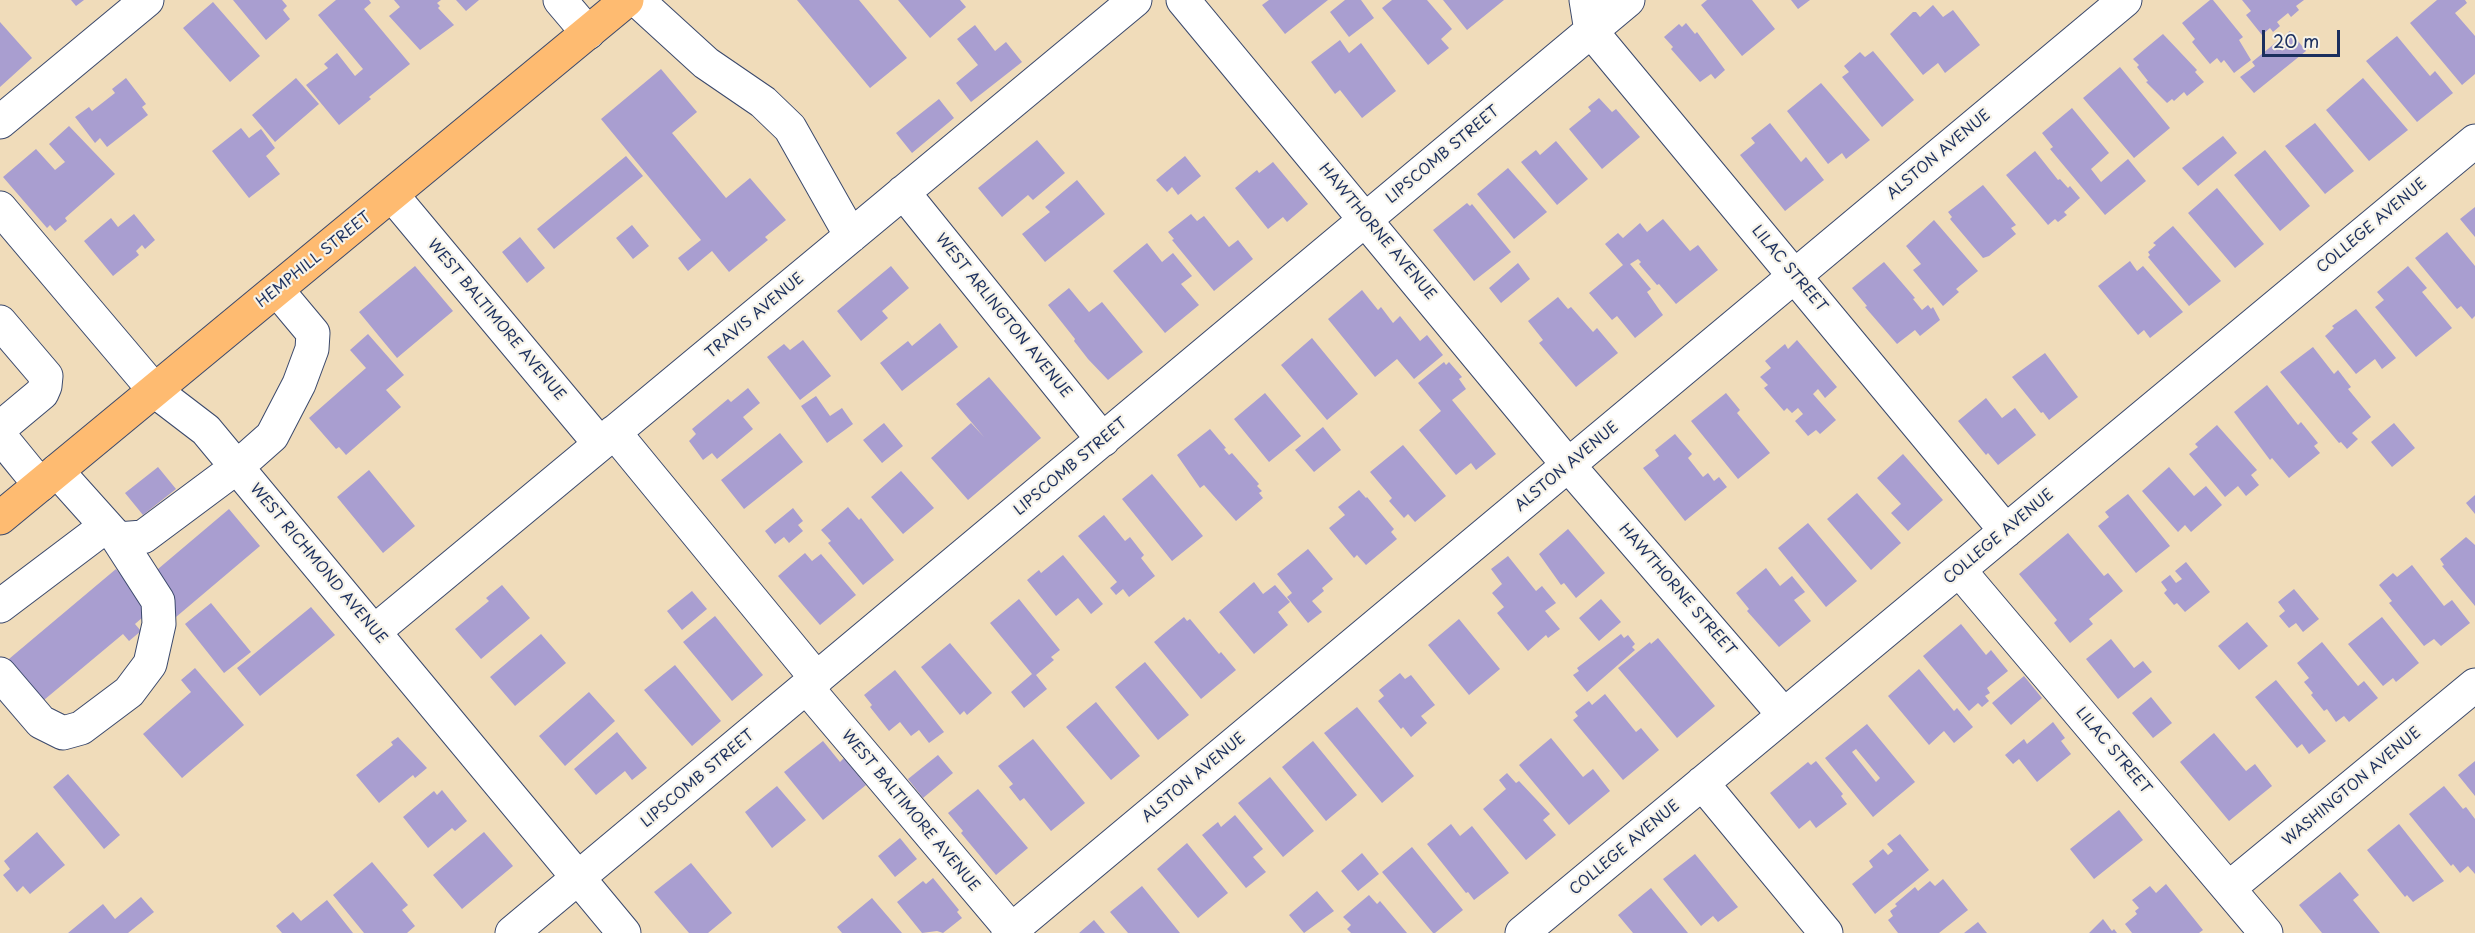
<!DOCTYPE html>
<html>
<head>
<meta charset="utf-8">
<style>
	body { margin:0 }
	#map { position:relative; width:2475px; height:933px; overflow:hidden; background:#f0dcba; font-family:"Playpen Sans",sans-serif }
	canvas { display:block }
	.scale { position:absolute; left:2262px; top:30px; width:78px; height:27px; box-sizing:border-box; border:3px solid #1b2f5e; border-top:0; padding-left:8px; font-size:18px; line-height:21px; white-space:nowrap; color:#1b2f5e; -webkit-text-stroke:4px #f7f3e8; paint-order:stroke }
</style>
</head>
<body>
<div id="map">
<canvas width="2475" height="933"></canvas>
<div class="scale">20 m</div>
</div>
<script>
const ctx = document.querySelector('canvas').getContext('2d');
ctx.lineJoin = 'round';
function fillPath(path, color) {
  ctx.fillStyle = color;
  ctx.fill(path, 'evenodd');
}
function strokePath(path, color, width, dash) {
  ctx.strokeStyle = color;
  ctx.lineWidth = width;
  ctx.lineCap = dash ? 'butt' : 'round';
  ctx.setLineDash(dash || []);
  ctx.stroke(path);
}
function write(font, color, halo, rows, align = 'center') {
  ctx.font = font + ' "Playpen Sans",sans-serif';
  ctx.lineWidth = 4.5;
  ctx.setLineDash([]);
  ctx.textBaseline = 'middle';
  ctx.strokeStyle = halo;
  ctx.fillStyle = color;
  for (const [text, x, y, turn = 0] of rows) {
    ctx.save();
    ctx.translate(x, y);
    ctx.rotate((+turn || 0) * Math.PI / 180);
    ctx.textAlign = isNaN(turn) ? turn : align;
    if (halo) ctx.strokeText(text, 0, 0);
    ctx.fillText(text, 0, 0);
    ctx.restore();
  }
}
fillPath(new Path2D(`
	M71,0H84L76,6Z
	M233,0H282L287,6L283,10L290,19L266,40Z
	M336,0H369L371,3L364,9L410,64L369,97L371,99L339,125L306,85L328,68L324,64L337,53L355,76L363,69L318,15Z
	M394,0H441L437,3L440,6L438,8L454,25L420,50L389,16L400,7Z
	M456,0H479L466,11Z
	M797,0H859L907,58L870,88Z
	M898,0H960L966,7L930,38Z
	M1269,0H1328L1285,34L1262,5Z
	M1345,0H1361L1374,18L1349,37L1330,12Z
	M1392,0H1427L1452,29L1441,39L1449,48L1428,65L1382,8Z
	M1443,0H1504L1467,30Z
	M1707,0H1752L1775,29L1742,56L1701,5Z
	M1791,0H1810L1798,9Z
	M2210,0H2213L2243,37L2239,40L2251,60L2234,73L2224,60L2221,63L2217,58L2210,64L2192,42L2195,39L2182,23Z
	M2242,0H2304L2296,6L2299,10L2291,17L2288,13L2277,22L2280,26L2273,32L2270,28L2262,35L2246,15L2251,11Z
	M2437,0H2465L2467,3L2455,13L2475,36V74L2462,85L2410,23Z
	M213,2L260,56L230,82L183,28Z
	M1933,5L1943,17L1953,10L1980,45L1945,73L1938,63L1923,75L1890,34L1913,12H1916L1920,17Z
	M0,22L32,58L0,87Z
	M1686,23L1695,34L1697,32L1725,70L1715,79L1711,74L1700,82L1671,49L1673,47L1664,37L1679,24L1682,27Z
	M975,25L995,51L1006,42L1022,62L971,102L956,83L978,65L957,39Z
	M2290,31L2306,51L2254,93L2240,77L2255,66L2252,62Z
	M2163,34L2197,70L2195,72L2204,82L2187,96L2184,92L2174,101L2172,99L2167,103L2146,82L2148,81L2137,67L2139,65L2133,59Z
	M2397,36L2430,76L2435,71L2453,93L2417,122L2366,61Z
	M1340,40L1349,53L1361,43L1396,91L1362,118L1340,90L1335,94L1311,62Z
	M1873,51L1914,100L1882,127L1842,77L1849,72L1844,66L1860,52L1865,57Z
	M2120,67L2170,128L2134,158L2083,98Z
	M661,69L697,112L672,133L726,198L750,178L786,220L765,237L768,240L729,272L712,251L688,271L678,258L701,240L601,119Z
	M126,78L146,104L142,107L148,115L107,147L100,138L95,143L75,117L89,107L92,111L115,93L112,89Z
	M296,78L319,104L275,142L252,115Z
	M2363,78L2408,130L2369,161L2326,110Z
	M1821,83L1870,140L1846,159L1842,153L1828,164L1787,111Z
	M1599,98L1612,112L1616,109L1640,137L1602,169L1569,129L1591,111L1588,107Z
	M939,99L954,118L912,153L896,133Z
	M2072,108L2109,153L2091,169L2101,182L2128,159L2146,181L2105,215L2050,149L2053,147L2042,133Z
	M1770,123L1801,162L1806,157L1824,180L1785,211L1740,155L1755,143L1751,138Z
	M2315,123L2354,171L2325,194L2285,146Z
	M69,126L115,174L65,218L67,221L55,231L50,225L47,228L3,177L36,149L55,170L65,162L49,144Z
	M241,128L249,138L261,129L275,148L266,156L280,174L249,198L212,151Z
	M2223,136L2237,153L2198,186L2182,168Z
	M1037,140L1065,173L1033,200L1028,195L1002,217L978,188Z
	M1556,141L1588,179L1557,205L1521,162L1536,150L1540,155Z
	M2265,150L2310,206L2280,231L2234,175Z
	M2035,151L2058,180L2060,179L2068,188L2070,186L2080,198L2064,212L2067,215L2058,222L2055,219L2048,225L2006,175Z
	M626,156L643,176L554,249L537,229Z
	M1185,156L1201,176L1178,195L1172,187L1167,192L1156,180Z
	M1273,162L1308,204L1287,222L1283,217L1268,229L1235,188L1257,170L1259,173Z
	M1508,168L1547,212L1514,239L1477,194Z
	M1077,180L1105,214L1045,262L1022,234L1050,212L1045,207Z
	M1983,185L2016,225L2011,228L2016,234L1989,256L1983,258L1950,219L1952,217L1948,212Z
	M2217,188L2264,244L2235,268L2188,213Z
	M1467,203L1470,206L1472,204L1511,252L1474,281L1433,230Z
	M2475,207V237L2460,219Z
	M134,214L155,240L145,249L142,245L136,251L139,255L113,276L84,241L111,218L118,227Z
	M1191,214L1197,221L1204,216L1229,247L1238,240L1253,259L1214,291L1172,240L1174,239L1168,232Z
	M1663,219L1690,251L1698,245L1718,270L1676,304L1659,284L1657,285L1639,264L1641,262L1638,259L1630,264L1651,289L1647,292L1663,315L1635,338L1617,316L1612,320L1589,293L1623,265L1605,244L1618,233L1623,238L1640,223L1647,232Z
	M1934,220L1978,271L1956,289L1959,292L1943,306L1913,270L1921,264L1906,246Z
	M632,225L649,246L633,259L616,238Z
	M2173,226L2221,281L2189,306L2148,257L2150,255L2148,252L2156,245L2153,243Z
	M2447,232L2475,266V316L2472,319L2461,306L2457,309L2415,258Z
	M520,237L545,268L527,283L502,252Z
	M1147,243L1162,262L1173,253L1192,276L1181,284L1199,305L1165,333L1113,271Z
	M2130,261L2137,271L2143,266L2183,312L2150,338L2144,330L2138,335L2098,286Z
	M1884,262L1915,298L1913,299L1922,310L1928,305L1931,309L1933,307L1940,320L1920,336L1915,330L1897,344L1865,307L1867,306L1852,288Z
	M1518,263L1530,279L1501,303L1489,288Z
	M415,266L453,311L397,358L359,312Z
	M891,266L909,288L882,311L888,318L861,341L837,311Z
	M2408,266L2427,288L2422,292L2452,328L2416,357L2375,307L2384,300L2377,292Z
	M1069,288L1089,312L1102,302L1143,352L1108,380L1088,359L1074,341L1075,339L1048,305Z
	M1362,290L1378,310L1381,307L1393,323L1400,316L1420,341L1427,335L1443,355L1414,379L1397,359L1375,377L1328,319Z
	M1558,297L1568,309L1571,307L1593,332L1597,328L1618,353L1576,387L1539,343L1543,340L1528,321Z
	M2356,309L2396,358L2382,369L2375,359L2356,374L2325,336L2334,328L2332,326Z
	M940,323L958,347L902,391L880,363L908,341L912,346Z
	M368,334L404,375L386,390L401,407L346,455L339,447L336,449L309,418L366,368L350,350Z
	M1312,338L1358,394L1327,420L1281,365Z
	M803,340L831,376L800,400L767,357L784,344L790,350Z
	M1797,340L1837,387L1825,398L1818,389L1813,394L1836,420L1820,434L1816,430L1808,436L1795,421L1803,414L1798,408L1792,413L1787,408L1784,411L1764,388L1768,385L1760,377L1771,368L1765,361L1785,344L1788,349Z
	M2313,347L2334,374L2338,370L2351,387L2348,389L2371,417L2352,433L2358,439L2347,449L2341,442L2339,443L2280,372Z
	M2045,353L2078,397L2049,420L2043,412L2041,413L2012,377Z
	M1444,362L1446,365L1449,362L1462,377L1459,379L1466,389L1452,400L1496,454L1476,470L1471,463L1456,475L1419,430L1441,411L1418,383Z
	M989,377L1041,438L968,500L931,458L971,423L984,437L956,404Z
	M2267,385L2298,425L2301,422L2318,443L2314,446L2320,453L2289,478L2272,458L2270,460L2234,412Z
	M748,388L760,403L743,417L753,429L717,459L712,453L703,460L689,441L696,434L692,429L728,399L731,402Z
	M1265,393L1301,436L1269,462L1234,419Z
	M1726,393L1740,410L1737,413L1770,453L1738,479L1691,421Z
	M816,396L830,416L842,408L853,424L827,443L801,406Z
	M1986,398L2002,418L2015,408L2036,435L1998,465L1988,453L1986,455L1958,421Z
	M884,423L903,446L882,463L863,440Z
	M2394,423L2415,448L2392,467L2371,442Z
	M2217,425L2257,470L2251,475L2259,485L2246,496L2238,486L2225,497L2189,454L2198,447L2195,444Z
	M1323,427L1341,450L1314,472L1295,450Z
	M1210,429L1226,448L1224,449L1229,455L1232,453L1259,484L1257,486L1262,491L1259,493L1263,498L1236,521L1204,485L1200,488L1177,455Z
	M780,433L803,462L744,509L721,480Z
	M1675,434L1692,454L1688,458L1703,477L1708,473L1714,481L1719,477L1727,487L1685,521L1643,468L1659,456L1655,450Z
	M1403,445L1446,496L1415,522L1408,514L1404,518L1389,501L1392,498L1370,472Z
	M1903,454L1943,500L1908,531L1891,513L1901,504L1877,478Z
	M158,467L176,489L143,515L125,493Z
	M2169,467L2194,496L2206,486L2222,505L2191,532L2185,525L2178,532L2142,491Z
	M369,470L415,526L383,553L337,497Z
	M901,471L934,508L903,534L871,497Z
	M1152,474L1203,536L1172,561L1122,499Z
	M1359,490L1366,498L1367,497L1394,529L1391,532L1397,539L1366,565L1357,555L1354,558L1329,528L1345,515L1338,507Z
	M1857,493L1901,543L1871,570L1827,519Z
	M2128,494L2170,546L2136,573L2098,526L2109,517L2105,512Z
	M2475,495V514L2466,503Z
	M848,507L859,520L861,518L894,560L863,585L828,543L831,541L821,530Z
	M793,508L803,521L798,525L803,531L789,543L784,537L775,544L765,531Z
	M229,509L260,546L176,617L145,580Z
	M1104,515L1125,541L1130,537L1144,555L1141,558L1155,576L1129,597L1123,589L1116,595L1110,588L1117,582L1078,536Z
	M1808,523L1857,581L1826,607L1778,548Z
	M1568,529L1605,573L1576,598L1564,583L1561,585L1539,554Z
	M2068,533L2104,576L2108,573L2123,591L2089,619L2093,624L2070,643L2054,623L2057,620L2019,574Z
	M2466,537L2475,545V606L2442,566L2444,565L2440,559Z
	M1308,549L1333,579L1322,588L1324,591L1312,601L1322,612L1308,623L1287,597L1292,593L1277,574Z
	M805,553L812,561L821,554L856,595L820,625L778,576Z
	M1063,555L1103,604L1091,614L1078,598L1056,616L1027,580L1039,570L1041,573Z
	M1508,556L1536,591L1542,586L1556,603L1545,611L1560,629L1548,638L1546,635L1528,651L1497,613L1504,607L1492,593L1502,584L1491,569Z
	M2186,562L2210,592L2185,612L2177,603L2174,605L2164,593L2167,590L2161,582L2170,575L2176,583L2182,579L2175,571Z
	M2412,565L2444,606L2452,600L2470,623L2441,646L2434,639L2424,646L2389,603L2392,601L2379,585L2393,573L2397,577Z
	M1766,568L1780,586L1792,576L1805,592L1794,600L1811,621L1779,647L1747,611L1749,609L1736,593Z
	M116,569L151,610L135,624L141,631L129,641L123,634L38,705L3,664Z
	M1254,582L1263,594L1275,585L1290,602L1278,612L1288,625L1254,654L1219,612Z
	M502,585L530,618L481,659L455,629L489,601L486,598Z
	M2294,589L2319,619L2303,632L2296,623L2289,628L2279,616L2285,611L2278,602Z
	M692,591L707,609L682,630L667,611Z
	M1019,599L1060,650L1051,657L1054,660L1036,675L1047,689L1024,708L1011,692L1032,674L990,623Z
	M1601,599L1621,622L1599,641L1579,618Z
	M211,603L251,652L224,673L185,624Z
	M311,607L335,635L260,696L237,668Z
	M715,616L763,675L732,701L683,642Z
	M1184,617L1187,621L1190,619L1219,654L1221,652L1236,670L1201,699L1154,642Z
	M2382,617L2419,663L2396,682L2393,678L2383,686L2348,644Z
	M1459,619L1500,669L1469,695L1428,645Z
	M2247,622L2268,646L2239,670L2218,646Z
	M1961,624L1986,655L1991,650L2008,671L1987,688L1990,693L1985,696L1989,701L1982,707L1978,703L1969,711L1923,656Z
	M541,634L566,663L515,706L490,677Z
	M1621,634L1624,638L1628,635L1635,644L1632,647L1635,650L1587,692L1573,675L1579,671L1577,668Z
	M1658,638L1715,706L1677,738L1618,668L1650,642L1651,644Z
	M2111,639L2134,668L2143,661L2152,672L2118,699L2086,659Z
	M2322,642L2358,686L2364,681L2378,698L2349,722L2344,716L2336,722L2327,709L2324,711L2311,695L2313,693L2304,682L2309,678L2297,663Z
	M950,643L992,693L967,715L964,711L960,715L921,667Z
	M1145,662L1189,715L1158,740L1115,687Z
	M675,665L721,721L692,746L644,690Z
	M195,668L244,725L182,778L143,734L191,692L181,680Z
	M1919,669L1954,711L1957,708L1973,727L1954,743L1944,731L1929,745L1888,696Z
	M895,670L944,732L929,743L919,730L911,736L900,722L889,731L870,707L872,705L864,695Z
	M1400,673L1405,679L1411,675L1435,705L1421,716L1427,723L1411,737L1403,727L1401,729L1378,701L1384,696L1379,690Z
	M2024,676L2042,698L2011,725L1992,703Z
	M2276,680L2326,741L2309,754L2302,744L2297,748L2255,697Z
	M589,692L615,721L565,766L539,736Z
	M1605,694L1636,732L1641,728L1659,750L1623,780L1573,720L1578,716L1575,712L1589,701L1592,705Z
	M2151,697L2172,723L2153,738L2132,713Z
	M1096,702L1140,756L1111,780L1066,727Z
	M1357,707L1414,776L1382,803L1324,733Z
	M2053,722L2065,738L2061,741L2071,754L2037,782L2019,759L2013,764L2005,755L2024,739L2027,744Z
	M1867,724L1915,782L1873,817L1825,758ZM1856,749L1880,778L1876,782L1852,752Z
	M617,732L647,768L632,780L625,771L596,795L574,769Z
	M2214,733L2246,771L2255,764L2272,786L2229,821L2180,762Z
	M398,737L427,768L415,778L413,775L379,803L356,775L393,745L391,742Z
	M1551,738L1583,777L1593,769L1610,791L1569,825L1519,765Z
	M1033,739L1085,803L1051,831L1024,798L1020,801L1009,787L1013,784L998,766Z
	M823,741L840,762L844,758L866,785L823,820L784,772Z
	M1313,741L1357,795L1326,821L1282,767Z
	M938,755L953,773L923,798L908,779Z
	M1816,761L1843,794L1841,796L1847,804L1816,828L1810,820L1799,829L1770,793L1808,762L1811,765Z
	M2475,761V796L2458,775Z
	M1507,773L1516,783L1519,781L1550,814L1543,820L1556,835L1526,860L1483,809L1506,789L1499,780Z
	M68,774L120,835L104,849L53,787Z
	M1270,777L1314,831L1283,857L1238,803Z
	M777,786L806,820L772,848L745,812Z
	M2444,786L2463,809L2466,807L2475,819V874L2468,866L2460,873L2453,864L2451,866L2409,814Z
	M978,789L1028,848L996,875L961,833L963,831L948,813Z
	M442,790L467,821L455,831L452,828L428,848L403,817L434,791L437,795Z
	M2119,810L2143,840L2094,879L2070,849Z
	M1235,815L1263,849L1253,857L1266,872L1246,888L1202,835L1218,822L1221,827Z
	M1451,824L1460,836L1472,826L1509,873L1474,900L1468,892L1466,893L1427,844Z
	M2399,824L2444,881L2413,902L2407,895L2405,897L2367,850Z
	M37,832L65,865L30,894L23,886L17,892L3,875L10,869L4,861Z
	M484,832L513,866L462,909L433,875Z
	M1900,834L1929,870L1875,914L1852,884L1873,867L1869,861L1883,849L1888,855L1893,851L1887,844Z
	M900,838L917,859L895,877L878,856Z
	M1187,843L1228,893L1198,918L1157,869Z
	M1412,847L1463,910L1435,933H1433L1382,872Z
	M1362,853L1379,874L1358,891L1341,871Z
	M1695,854L1738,907L1718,922L1713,916L1701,926L1663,879Z
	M372,862L408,905L402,910L415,926L407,933H364L333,895Z
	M691,863L732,913L708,933H689L654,892Z
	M2340,872L2359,895L2353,900L2380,933H2322L2299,905Z
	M933,878L959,910L957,912L962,918L943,933L937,931L922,933L897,902L923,881L926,884Z
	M1943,879L1968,910L1939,933H1898L1888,920L1893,916L1890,911L1897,906L1895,904L1915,887L1918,891L1930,881L1935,886Z
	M2166,884L2203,930L2199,933H2132L2125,924L2137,914L2135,911L2139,908L2132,900L2150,886L2156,893Z
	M1142,886L1180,933H1128L1110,912Z
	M1651,888L1688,933H1633L1618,915Z
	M1317,891L1334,911L1304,933L1289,915Z
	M1369,895L1377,904L1380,901L1407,933H1351L1347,929L1351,925L1343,917Z
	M141,897L154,912L128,933H68L103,904L115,919Z
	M872,898L902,933H842L837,927Z
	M327,900L353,933H282L276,926L293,912L301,921Z
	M2103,919L2112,931L2114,929L2117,933H2089Z
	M1094,920L1105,933H1079Z
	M1978,922L1987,933H1964Z`), '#a99ed0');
const minor = new Path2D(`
	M560,0L588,33
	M637,0L706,63L763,102L790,128L851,236
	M1183,0L1569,466L1784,715
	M1586,0L1591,31L2006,531
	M0,122L147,0
	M903,192L1103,440
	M392,195L600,444
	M0,208L155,391L206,430L624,933
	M0,322L46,376L45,386L42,393L0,428
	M614,432L817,679
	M0,436L40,485
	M57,471L118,539L143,537L237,467L272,436L299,384L312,349L313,333L277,290
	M1959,570L2266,933
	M0,606L106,526
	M375,631L1135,0
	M0,674L41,722L63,733L81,728L129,692L150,664L159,624L158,601L118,539
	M807,688L1014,933
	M1702,783L1826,933
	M2229,888L2475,685
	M512,933L1628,0
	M1008,933L2125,0
	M1522,933L2475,141`);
const major = new Path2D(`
	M0,518L627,0`);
strokePath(minor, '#3b496c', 35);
strokePath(major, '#3b496c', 35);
strokePath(minor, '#fff', 33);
strokePath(major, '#febb71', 33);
write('15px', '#1b2f5e', '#f7f3e8', [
	["LIPSCOMB STREET",1443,155,-40],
	["ALSTON AVENUE",1939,155,-40],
	["COLLEGE AVENUE",2372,226,-40],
	["HAWTHORNE AVENUE",1377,232,50],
	["HEMPHILL STREET",314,260,-39],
	["LILAC STREET",1789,269,50],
	["TRAVIS AVENUE",755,316,-40],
	["WEST ARLINGTON AVENUE",1003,316,51],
	["WEST BALTIMORE AVENUE",496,320,50],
	["LIPSCOMB STREET",1071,467,-40],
	["ALSTON AVENUE",1567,467,-40],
	["COLLEGE AVENUE",1999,537,-40],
	["WEST RICHMOND AVENUE",318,564,50],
	["HAWTHORNE STREET",1677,590,49],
	["LILAC STREET",2113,751,50],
	["ALSTON AVENUE",1194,778,-40],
	["LIPSCOMB STREET",698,779,-40],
	["WASHINGTON AVENUE",2352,787,-40],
	["WEST BALTIMORE AVENUE",910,811,50],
	["COLLEGE AVENUE",1625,848,-40]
]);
</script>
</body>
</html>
